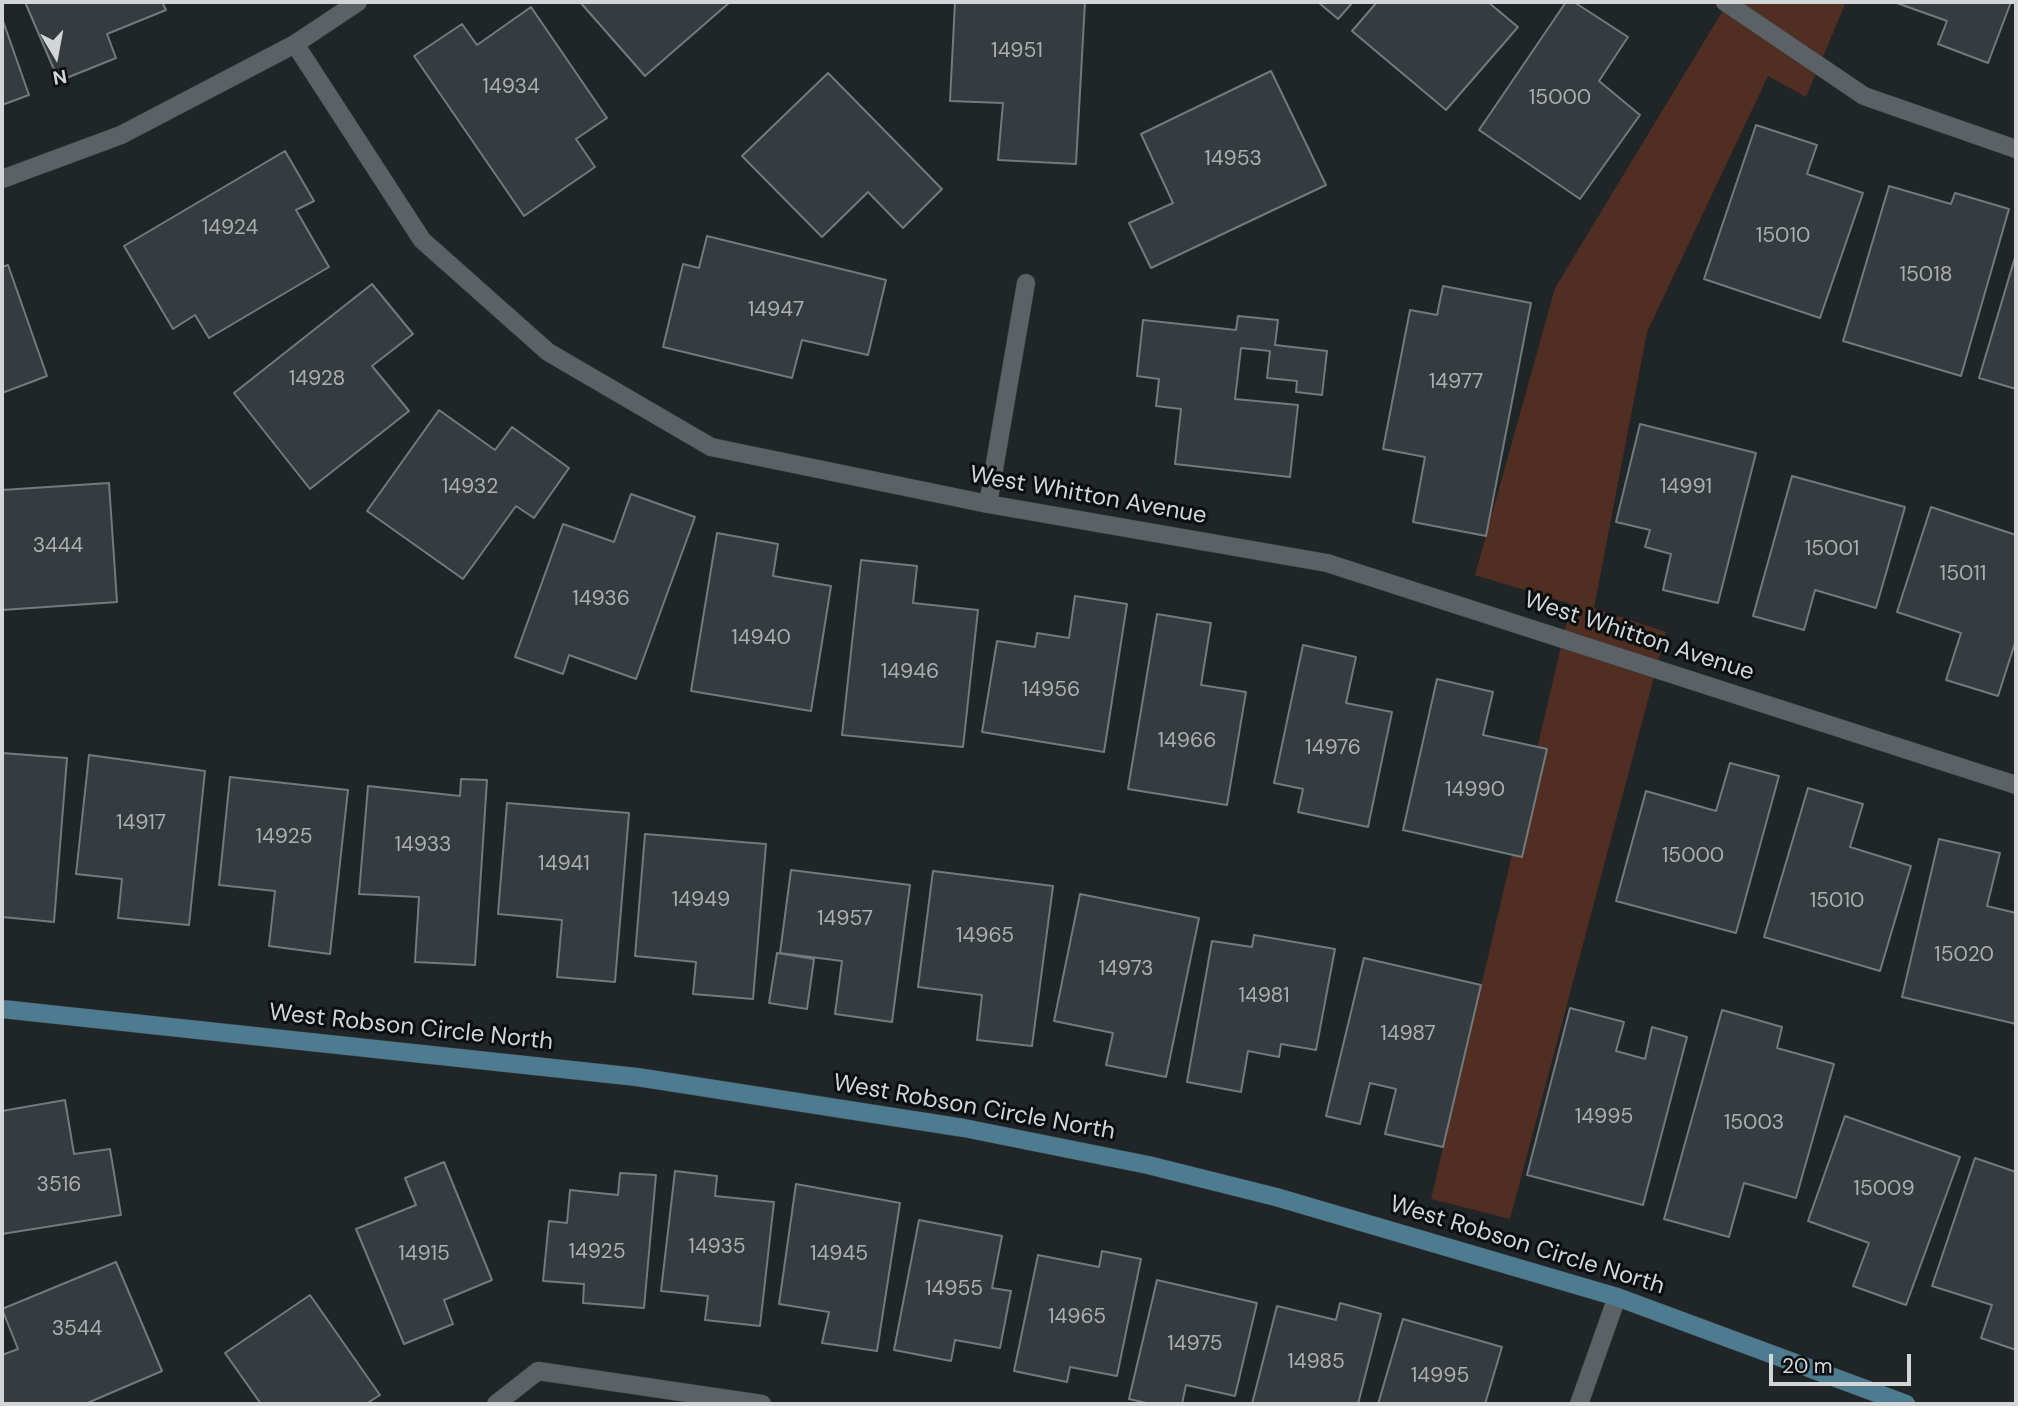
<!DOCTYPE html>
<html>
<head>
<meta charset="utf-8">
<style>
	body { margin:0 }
	#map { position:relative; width:2018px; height:1406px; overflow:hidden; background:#202528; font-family:"DM Sans",sans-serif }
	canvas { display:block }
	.frame { position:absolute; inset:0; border:4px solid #d2d6d7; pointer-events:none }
	.north { position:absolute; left:21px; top:21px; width:70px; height:70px; -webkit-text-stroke:5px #0b0e0f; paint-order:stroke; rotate:170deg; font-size:19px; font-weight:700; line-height:28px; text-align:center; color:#d2d6d7 }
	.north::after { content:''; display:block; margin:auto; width:24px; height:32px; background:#d2d6d7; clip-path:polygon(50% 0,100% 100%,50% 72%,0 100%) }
	.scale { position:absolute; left:1769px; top:1354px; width:142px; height:32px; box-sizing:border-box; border:4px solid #d2d6d7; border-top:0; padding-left:9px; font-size:21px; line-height:24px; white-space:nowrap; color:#d2d6d7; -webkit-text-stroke:5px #0b0e0f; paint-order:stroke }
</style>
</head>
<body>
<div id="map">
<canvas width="2018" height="1406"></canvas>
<div class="frame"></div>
<div class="north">N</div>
<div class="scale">20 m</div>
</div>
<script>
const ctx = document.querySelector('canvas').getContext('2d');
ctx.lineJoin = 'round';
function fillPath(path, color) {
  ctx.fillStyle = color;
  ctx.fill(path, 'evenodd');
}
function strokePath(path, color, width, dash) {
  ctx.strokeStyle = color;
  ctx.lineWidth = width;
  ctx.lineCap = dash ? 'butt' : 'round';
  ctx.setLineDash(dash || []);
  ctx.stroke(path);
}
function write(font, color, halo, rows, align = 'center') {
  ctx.font = font + ' "DM Sans",sans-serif';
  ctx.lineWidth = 6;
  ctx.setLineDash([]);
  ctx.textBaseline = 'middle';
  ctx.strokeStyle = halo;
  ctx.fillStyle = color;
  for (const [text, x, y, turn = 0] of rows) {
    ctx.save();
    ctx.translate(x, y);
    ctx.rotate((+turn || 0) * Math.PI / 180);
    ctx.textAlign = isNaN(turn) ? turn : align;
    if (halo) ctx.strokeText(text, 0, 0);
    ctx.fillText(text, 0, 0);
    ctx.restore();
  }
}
fillPath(new Path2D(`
	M1728,2H1846L1806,97L1768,76L1647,332L1594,608L1666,632L1510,1219L1431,1199L1571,604L1475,575L1555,288Z`), '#502e21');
const building = new Path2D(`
	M25,2H162L166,10L107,34L116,58L59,81Z
	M580,2H730L645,76Z
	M955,2H1085L1076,164L998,160L1003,103L950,101Z
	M1318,2H1353L1338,19Z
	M1377,2H1488L1518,27L1446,110L1352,31Z
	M1566,2H1574L1628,37L1599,81L1640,115L1580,199L1479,130Z
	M1894,2H2011L1988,63L1938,44L1947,21Z
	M531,7L607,118L576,139L595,167L524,216L414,56L462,24L477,45Z
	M2,18L29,95L2,105Z
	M1271,71L1326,185L1151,268L1129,223L1173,203L1141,134Z
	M828,73L942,189L903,228L868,192L822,237L742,156Z
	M1756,125L1817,145L1807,174L1863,193L1820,318L1704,279Z
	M285,151L314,201L296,210L329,267L209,338L195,315L173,329L124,246Z
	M1889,186L1951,204L1955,193L2009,209L1961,376L1843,341Z
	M707,236L886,280L868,355L802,340L792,378L663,347L683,264L699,268Z
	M2016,254V389L1979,378Z
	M8,265L47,376L2,393V267Z
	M372,284L413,334L372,366L409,411L310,489L234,393Z
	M1443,286L1531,303L1486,536L1413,522L1425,457L1383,449L1410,310L1437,315Z
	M1238,316L1278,320L1275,345L1327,351L1322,395L1296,392L1297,381L1267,378L1270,351L1241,348L1235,399L1298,405L1290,477L1175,464L1181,409L1156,406L1159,379L1137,376L1143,320L1236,330Z
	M439,410L495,450L512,427L569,468L534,518L516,506L463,579L367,511Z
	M1640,424L1756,453L1718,603L1663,590L1671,554L1645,547L1650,530L1616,522Z
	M1792,476L1905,507L1876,608L1815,590L1804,630L1753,616Z
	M109,483L117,602L2,610V490Z
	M631,494L695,517L636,679L569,655L563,674L515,657L563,524L614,542Z
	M1931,507L2016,535V640L1998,696L1946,680L1961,633L1897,612Z
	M717,533L778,544L773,576L831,586L811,711L691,691Z
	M861,560L917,566L913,603L978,610L963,747L842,735Z
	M1075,596L1127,604L1104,752L982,732L997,641L1035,647L1037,633L1069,638Z
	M1157,614L1211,623L1201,685L1246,692L1227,805L1128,789Z
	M1303,645L1356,657L1346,703L1392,712L1368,827L1298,812L1303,789L1274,783Z
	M1437,679L1493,692L1483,735L1547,749L1522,857L1403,830Z
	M2,753L67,758L54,922L2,917Z
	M89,755L205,771L189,925L118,918L122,879L76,874Z
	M1730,763L1779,776L1736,933L1616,901L1646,791L1716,811Z
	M230,777L348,790L330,954L269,946L275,891L219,885Z
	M461,779L487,780L475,965L415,962L419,897L359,894L368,786L460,796Z
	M1808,788L1863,804L1850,847L1911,866L1880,971L1764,937Z
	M507,803L629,813L615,982L557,977L562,920L498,914Z
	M645,834L766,844L753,999L693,994L696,962L635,956Z
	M1939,839L2000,853L1987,906L2016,913V1024L1902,997Z
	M791,870L910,885L892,1022L835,1014L842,961L780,953Z
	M933,871L1053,886L1032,1046L977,1040L982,995L918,987Z
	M1080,894L1199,918L1166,1077L1106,1065L1113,1033L1054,1021Z
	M1254,935L1335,949L1316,1050L1281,1044L1279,1057L1248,1051L1241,1092L1187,1082L1212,941L1252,947Z
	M777,953L814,959L807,1009L769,1003Z
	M1364,958L1481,985L1443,1147L1385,1134L1396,1089L1370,1083L1360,1124L1326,1116Z
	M1570,1008L1624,1022L1616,1051L1645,1059L1652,1027L1687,1037L1643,1205L1527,1175Z
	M1722,1010L1782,1027L1777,1048L1834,1064L1796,1198L1744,1183L1729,1237L1664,1219Z
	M65,1100L74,1154L110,1149L121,1215L2,1234V1111Z
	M1845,1116L1960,1157L1906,1305L1853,1286L1869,1243L1808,1221Z
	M1975,1158L2016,1172V1350L1981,1338L1992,1305L1932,1286Z
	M444,1162L492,1280L444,1300L453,1324L404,1344L356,1229L416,1205L405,1178Z
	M675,1171L717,1176L715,1196L774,1202L760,1326L705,1320L708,1296L661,1291Z
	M620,1173L656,1175L644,1308L583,1303L584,1284L543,1281L549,1221L567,1223L570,1190L618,1195Z
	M796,1184L900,1203L877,1351L822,1343L829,1312L779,1304Z
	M919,1220L1002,1236L992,1288L1011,1291L1000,1348L955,1340L951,1361L894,1350Z
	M1102,1251L1141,1259L1117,1376L1070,1367L1067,1382L1014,1371L1038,1255L1099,1267Z
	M116,1262L162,1371L85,1404H2V1355L18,1349L2,1309Z
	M1157,1280L1257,1303L1235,1396L1186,1385L1182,1404H1151L1129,1399Z
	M310,1295L380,1395L366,1404H261L225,1353Z
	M1340,1303L1381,1314L1358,1404H1252L1277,1306L1336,1320Z
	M1403,1319L1502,1347L1485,1404H1378Z`);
fillPath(building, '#353b3e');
strokePath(building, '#73797d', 2);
const street = new Path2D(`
	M1725,2L1864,96L2016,149
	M295,44L422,240L548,352L711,447L988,504L1327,563L2016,785
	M2,179L121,135L295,44L358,2
	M988,504L1026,283
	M496,1404L538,1371L762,1404
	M1579,1404L1617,1297`);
const secondary = new Path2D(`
	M2,1009L637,1077L964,1128L1148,1165L1276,1197L1617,1297L1906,1404`);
strokePath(street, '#3d4244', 19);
strokePath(secondary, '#3d4244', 19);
strokePath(street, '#5b6165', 18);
strokePath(secondary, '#4d7b8f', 18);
write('21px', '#abafb1', null, [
	["14951",1017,51],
	["14934",511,87],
	["15000",1560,98],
	["14953",1233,159],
	["14924",230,228],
	["15010",1783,236],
	["15018",1926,275],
	["14947",776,310],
	["14928",317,379],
	["14977",1456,382],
	["14932",470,487],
	["14991",1686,487],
	["3444",58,546],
	["15001",1832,549],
	["15011",1963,574],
	["14936",601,599],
	["14940",761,638],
	["14946",910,672],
	["14956",1051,690],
	["14966",1187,741],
	["14976",1333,748],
	["14990",1475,790],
	["14917",141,823],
	["14925",284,837],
	["14933",423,845],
	["15000",1693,856],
	["14941",564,864],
	["14949",701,900],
	["15010",1837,901],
	["14957",845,919],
	["14965",985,936],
	["15020",1964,955],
	["14973",1126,969],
	["14981",1264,996],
	["14987",1408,1034],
	["14995",1604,1117],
	["15003",1754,1123],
	["3516",59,1185],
	["15009",1884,1189],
	["14935",717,1247],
	["14925",597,1252],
	["14915",424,1254],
	["14945",839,1254],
	["14955",954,1289],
	["14965",1077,1317],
	["3544",77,1329],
	["14975",1195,1344],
	["14985",1316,1362],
	["14995",1440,1376]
]);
write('24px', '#d2d6d7', '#0b0e0f', [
	["West Whitton Avenue",1088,496,10],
	["West Whitton Avenue",1639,637,18],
	["West Robson Circle North",411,1028,6],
	["West Robson Circle North",974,1108,10],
	["West Robson Circle North",1527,1246,17]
]);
</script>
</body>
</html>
